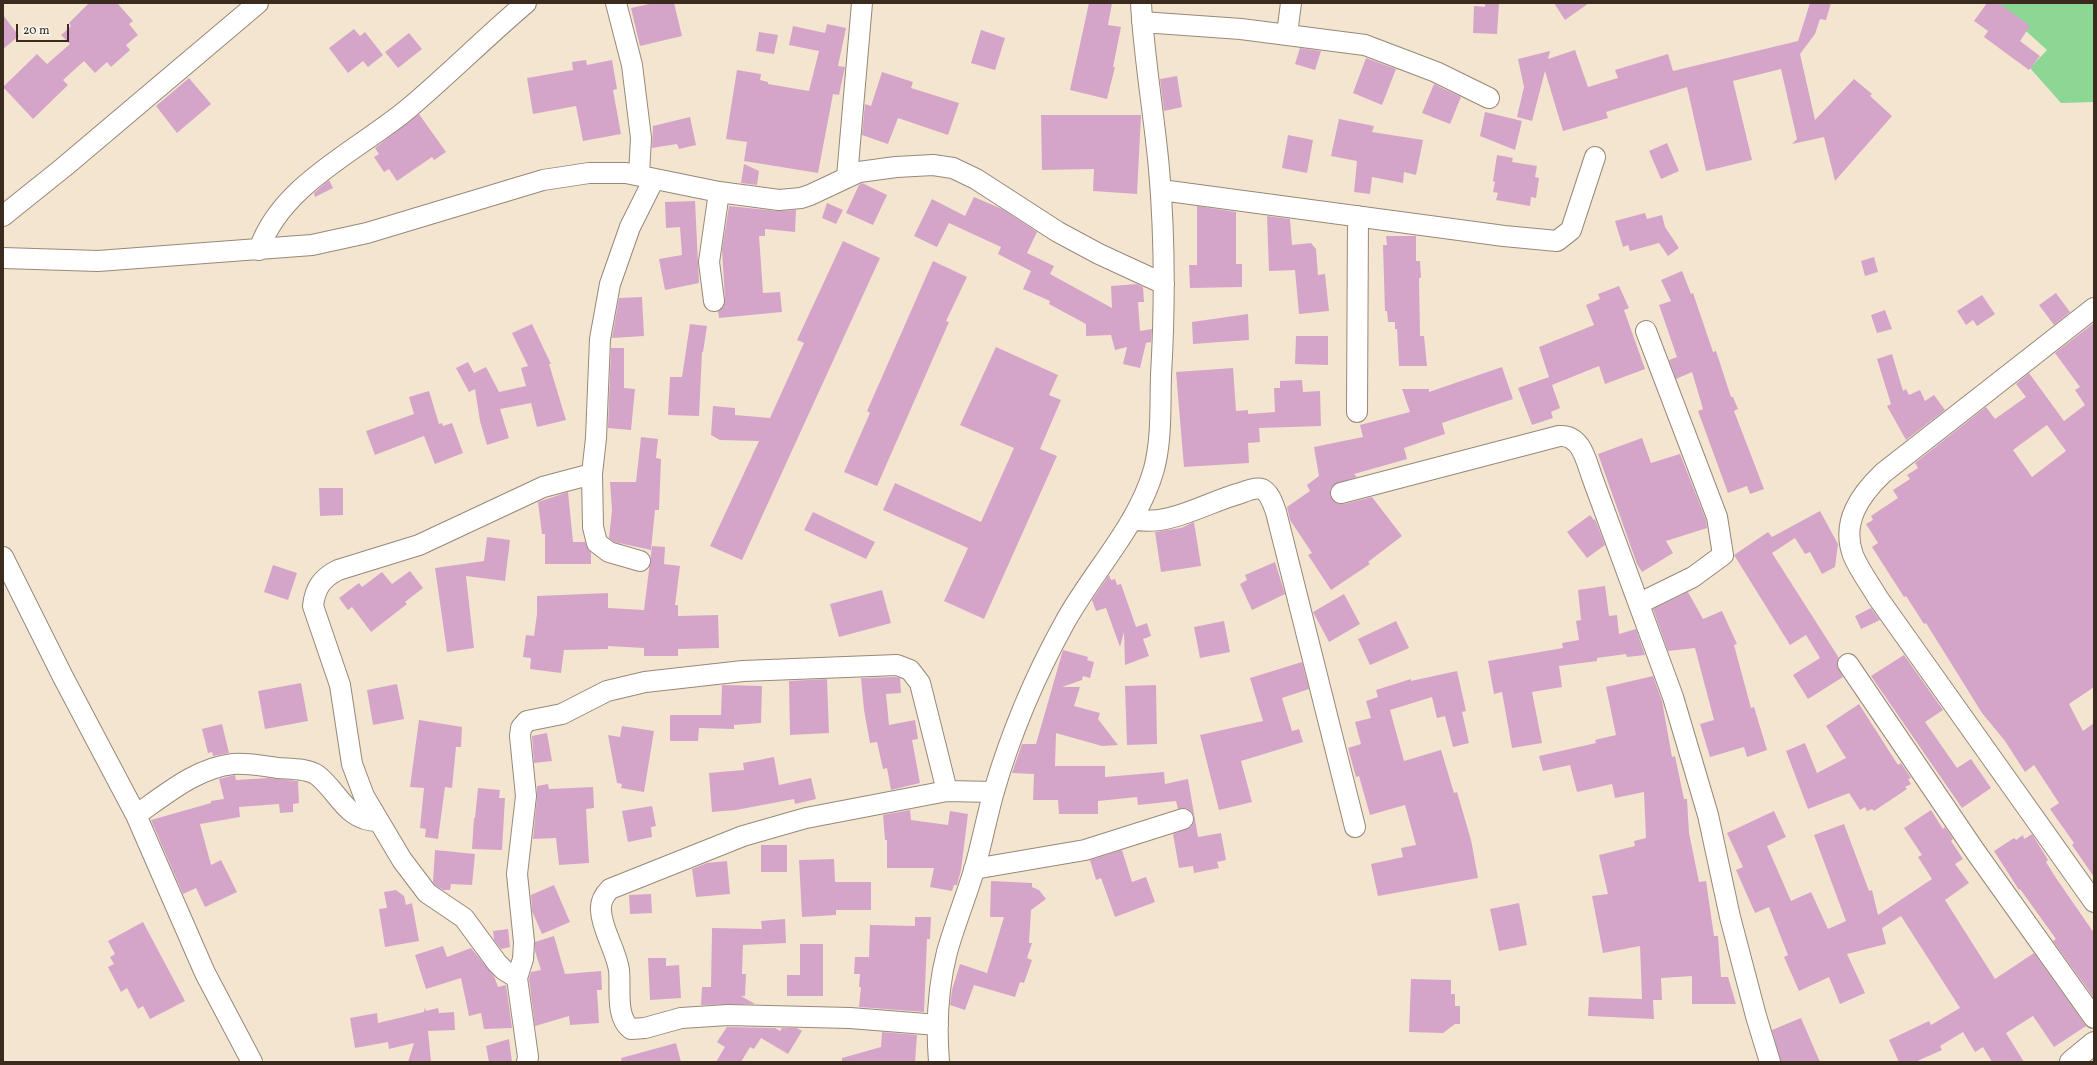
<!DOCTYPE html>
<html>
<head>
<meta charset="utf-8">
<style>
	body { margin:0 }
	#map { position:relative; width:2097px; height:1065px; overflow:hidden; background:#f4e5d1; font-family:Vollkorn,serif }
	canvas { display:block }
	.frame { position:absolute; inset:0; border:4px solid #3b2a1e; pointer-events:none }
	.scale { position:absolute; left:16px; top:24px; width:53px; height:18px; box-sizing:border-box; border:2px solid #3b2a1e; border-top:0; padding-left:5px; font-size:12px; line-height:14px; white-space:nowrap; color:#3b2a1e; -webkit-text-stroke:3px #f6f6f2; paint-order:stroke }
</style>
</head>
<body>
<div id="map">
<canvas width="2097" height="1065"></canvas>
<div class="frame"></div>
<div class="scale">20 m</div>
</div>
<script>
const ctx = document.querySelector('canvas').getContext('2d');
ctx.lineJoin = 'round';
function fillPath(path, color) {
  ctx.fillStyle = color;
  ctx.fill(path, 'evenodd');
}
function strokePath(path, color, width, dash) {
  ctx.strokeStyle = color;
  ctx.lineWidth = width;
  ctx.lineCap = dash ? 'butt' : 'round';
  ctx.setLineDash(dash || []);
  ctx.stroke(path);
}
fillPath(new Path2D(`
	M1995,3H2094V102L2061,103L2030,68L2047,50Z`), '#8cd794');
fillPath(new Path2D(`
	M89,3H117L133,21L129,24L138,35L126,45L130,50L111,67L107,62L95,73L84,61L63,80L68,85L33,119L3,87L37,54L47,64L70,44L61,35L71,26L69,23Z
	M654,3H674L682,36L640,46L631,8Z
	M1089,3H1112L1108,25L1121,27L1113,67H1115L1107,99L1070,90Z
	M1485,3H1499L1497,34L1473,33L1474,6L1485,7Z
	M1554,3H1589L1565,20Z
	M1810,3H1831L1826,20L1820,19L1815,34L1800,54L1815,120L1854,79L1872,94L1870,96L1892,116L1835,181L1824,137L1792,144L1797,139L1781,69L1733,81L1752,160L1706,171L1687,87L1606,112L1608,118L1563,131L1545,71L1532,121L1517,117L1524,87L1518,59L1550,51L1548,59L1575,50L1588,87L1618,78L1615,70L1668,54L1673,71L1798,41Z
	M1987,3H1999L2030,26L2020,41L2040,56L2029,70L1984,37L1988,31L1974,21Z
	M3,15L19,36L3,49Z
	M827,24L846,28L838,66L845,67L839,95L833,94L818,173L744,161L747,142L726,139L737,70L761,74L760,80L768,82V84L809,91L819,51L789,45L793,26L825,33Z
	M354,29L360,36L365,32L383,55L368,67L363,61L348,73L329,48Z
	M981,30L1005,38L995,70L971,63Z
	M759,32L778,35L774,54L756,51Z
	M409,33L422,49L398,68L385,52Z
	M1300,48L1321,51L1315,70L1295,64Z
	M1366,58L1396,69L1382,105L1353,93Z
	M586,60L587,65L612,60L617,89L613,90L621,134L583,141L576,106L533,114L527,78L573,70L572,62Z
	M882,72L913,82L911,88L959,103L948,135L898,118L888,144L862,135L865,104L871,106Z
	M1177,76L1182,107L1164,111L1160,79Z
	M189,78L211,104L177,133L156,106Z
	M1434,84L1461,97L1450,124L1422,113Z
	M1485,112L1522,121L1515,150L1480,136Z
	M419,114L446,152L434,160L432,157L397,181L389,169L384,172L374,157L379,154L375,148Z
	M1041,115H1141L1137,194L1093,191L1094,169L1042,170Z
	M690,117L696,145L679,149L677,144L652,148L653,126Z
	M1339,119L1374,126L1372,132L1423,140L1416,175L1404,172L1403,183L1372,177L1370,194L1354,192L1357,161L1331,156Z
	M1288,135L1313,140L1307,173L1282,168Z
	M1667,143L1679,171L1661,179L1649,151Z
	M1497,155L1513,158L1512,162L1537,166L1535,177L1539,178L1536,198L1531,197L1530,206L1496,200L1498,193L1493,192L1495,182L1493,181Z
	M744,164L759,171L757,185L741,183Z
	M329,180L333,188L315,197L314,193Z
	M862,183L887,195L873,225L846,213L859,185Z
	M974,197L1002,209L1037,232L1027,253L1054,266L1050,274L1112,308L1111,286L1137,284L1143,287L1144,302H1138L1140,331L1152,329L1151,342L1146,343L1140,368L1123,364L1127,347L1115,350L1111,335L1086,336V324L1049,304L1050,301L1023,289L1031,271L998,254L1001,247L949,223L937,247L914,236L932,199L965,216Z
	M695,201L699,283L665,290L659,259L682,255L680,227L666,228L665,202Z
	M827,203L843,210L836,224L822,218Z
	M729,206L777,211L796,210L795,232L765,229V236H759L763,293L780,292L782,312L719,318L718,311L724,306L725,300L722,250Z
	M1197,206L1236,212V264H1242V287L1190,288L1189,265H1197Z
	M1645,213L1647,219L1662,215L1665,227L1679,248L1668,256L1659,243L1630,251L1628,245L1623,247L1615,221Z
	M1267,216L1290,219L1292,245L1311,243L1316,249L1318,275L1325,274L1329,311L1299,314L1295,270L1269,271Z
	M1386,236H1416V261H1420L1421,278H1419L1420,336H1424L1427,366H1399L1397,329H1395V322H1388L1387,311H1385L1383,245H1387Z
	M843,241L880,258L742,560L710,546L759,441L720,440L711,435L713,406L735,408V415L770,418L804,343L797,340Z
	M1874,257L1878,272L1865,276L1861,261Z
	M933,261L967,277L946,321L949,322L877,486L844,472L870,413L867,411Z
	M1682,271L1691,294L1693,293L1713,352L1716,351L1731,397H1733L1738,409L1734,411L1764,489L1750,494L1747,486L1728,493L1698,411L1703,409L1692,372L1676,379L1669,360L1677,357L1659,305L1671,301L1661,280Z
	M1619,286L1629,308L1624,310L1645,369L1605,384L1599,366L1552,385L1560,408L1551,412L1553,418L1532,425L1518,388L1549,377L1539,347L1594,325L1586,305L1600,299L1598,294Z
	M2056,293L2070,312L2054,325L2039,305Z
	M1982,295L1995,314L1977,326L1973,320L1966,325L1957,311Z
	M642,297L644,336L612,338L619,298Z
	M1885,310L1892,329L1877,333L1871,315Z
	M1248,314L1249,340L1193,344L1192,322Z
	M2094,323V687L2069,704L2083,731L2094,723V877L2072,845L2074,843L2050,809L2059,803L2034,765L2025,772L2005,741L1982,713L1926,623L1924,624L1906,596L1904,597L1872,547L1878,543L1866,524L1873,520L1871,516L1898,498L1893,490L1910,479L1907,475L1918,468L1915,463L1986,407L1995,419L2026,397L2016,384L2029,373L2064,421L2085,405L2075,390L2080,387L2055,353ZM2047,425L2066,451L2032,477L2013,450Z
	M532,324L551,364H549L566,420L537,427L531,403L500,409L509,438L487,445L480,421L475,389L469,392L456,368L468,362L474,373L486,367L499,392L526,386L521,368L528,366L512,333Z
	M690,324L707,326L703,352H702L699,416L668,415L670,377H682Z
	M1296,336H1328V365L1295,364Z
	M996,347L1058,375L1049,395L1061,400L1040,449L1057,456L984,619L944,601L968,548L883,510L895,483L981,522L1014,448L960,425Z
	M611,348H624V388L635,389L631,430L608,428Z
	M1892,354L1903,391L1906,389L1909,395L1920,390L1925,401L1934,395L1945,410L1906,440L1887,406L1891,404L1877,359Z
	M1502,367L1513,399L1442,423L1445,434L1404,448L1407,459L1354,474L1357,477L1333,485L1330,490V496L1338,504H1344L1372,497L1402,536L1368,562L1370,564L1331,590L1308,555L1312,553L1290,520L1287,507L1310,491L1307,485L1319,476L1314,447L1363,437L1360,425L1410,412L1402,389H1429V392Z
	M1233,368L1236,411L1248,410V414L1275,412L1274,388H1280V381L1302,380L1303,392L1320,391L1321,426L1259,428L1260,442L1248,443L1249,463L1184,467L1176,372Z
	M429,391L439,424L442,423L443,426L452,423L463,453L435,464L424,436L375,455L366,431L414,414L409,397Z
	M641,437L658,439L656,458L661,459L659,510H655L651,550L614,542L609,538L612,510L610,482H636Z
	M1642,438L1651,463L1680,454L1706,520L1707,528L1666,541L1673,553L1642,572L1637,564L1598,454Z
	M319,488H343V515L320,516Z
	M568,492L573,542H585L591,553V564H545V534H542L538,502Z
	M1820,511L1838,544L1835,567L1822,574L1810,552L1805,554L1795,538L1772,553L1839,658L1837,665L1843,677L1808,699L1793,675L1820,658L1806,635L1790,645L1734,555L1768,532L1772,537Z
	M813,512L875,542L866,559L804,530Z
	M1590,515L1594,520L1595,519L1605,545L1587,558L1567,532Z
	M1194,522L1201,566L1161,572L1155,532L1181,528Z
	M487,537L510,540L505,581L466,576L474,648L447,652L435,568L484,561Z
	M652,546L665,547L664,564L680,566L675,605H678V616L718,615L719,648L678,649V656H644V648L608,646V649L564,650L561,673L530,669L531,658L523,657L526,635L534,636L537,614V596L608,593V608L644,610Z
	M1275,562L1285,594L1252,610L1240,584L1247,580L1245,575Z
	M273,565L297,573L288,600L264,592Z
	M410,571L423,588L405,602L407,604L371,632L352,607L348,610L339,598L359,583L362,587L382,572L392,584Z
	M1109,575L1111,580L1115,579L1117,585L1121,584L1136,627L1147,623L1151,636L1143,639L1149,656L1125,665L1124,632L1120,647L1106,608L1096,611L1092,600Z
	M1605,586L1609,616L1617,615L1619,634L1636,629L1645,655L1627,657L1626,654L1597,658V661L1559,666L1562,687L1532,692L1542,743L1512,748L1502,692L1494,694L1488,661L1563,648L1562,643L1579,640L1576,621L1581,620L1578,590Z
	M882,590L891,623L839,637L830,604Z
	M1688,592L1703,619L1722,611L1737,644L1734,645L1751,708L1754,707L1767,750L1747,757L1744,747L1710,757L1700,724L1714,720L1695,648L1668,651L1653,609Z
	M1344,594L1360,624L1329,642L1313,612Z
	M1871,608L1880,620L1861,629L1855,616Z
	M1224,621L1230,652L1200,658L1194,627Z
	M1396,621L1409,648L1370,665L1358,639Z
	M1063,650L1088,657L1087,660L1094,662L1090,678L1083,676L1082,680L1062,687H1080L1074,706L1100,713L1098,719L1118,745L1102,746L1056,733L1055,766H1105V777L1164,772L1165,784L1188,779L1198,837L1221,833L1226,860L1217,862L1219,868L1194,873L1193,866L1179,868L1173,834L1191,827L1194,822V816L1191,811L1186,808L1178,809L1176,801L1138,805L1137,797L1098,801V814H1059L1058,800H1033L1034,774L1012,773L1022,744H1036Z
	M1904,655L1943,710L1925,722L1957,768L1971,759L1991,788L1962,808L1871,676Z
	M1302,662L1309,689L1282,698L1292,731L1299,729L1303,742L1241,761L1252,802L1219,810L1200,735L1263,721L1250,678Z
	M1457,671L1466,711L1462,712L1469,743L1453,747L1445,716L1437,718L1432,697L1390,710L1404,761L1441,750L1454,793L1457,792L1471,840L1478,878L1378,896L1371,864L1403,857L1401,848L1416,845L1405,805L1370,815L1359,776L1356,777L1348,748L1361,744L1355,722L1371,718L1366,701L1378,697L1376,690L1411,679V681Z
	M1653,676L1662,701L1672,757L1675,756L1684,799H1687L1689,833L1699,882L1706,881L1714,936H1718L1721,977H1728L1736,1004H1692V976L1661,978L1662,1000H1653L1654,1019L1588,1016L1589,997L1642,999L1640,946L1603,953L1592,896L1608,894L1599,855L1635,846L1634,841L1646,838L1644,792L1615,798L1612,784L1577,792L1570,765L1543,771L1539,756L1596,743L1595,740L1616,735L1606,687Z
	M895,677L900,678L901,693L886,694L889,725L915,720L918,739L912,740L920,783L891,790L887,768L883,769L877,742L870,743L864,710L861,678Z
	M827,679L829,733L790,735L789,681Z
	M301,683L308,721L265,729L258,691Z
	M397,684L404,719L373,725L367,690Z
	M722,685L762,686L761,723L734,725V729L699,728L698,741H670V715H721Z
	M1156,685L1157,744L1127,745L1125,686Z
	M1859,704L1898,765L1901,763L1911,778L1908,779L1911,784L1905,787L1907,789L1874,811L1872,809L1867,811L1865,807L1860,810L1849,793L1808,809L1786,751L1805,743L1817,773L1846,758L1826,726Z
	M419,720L462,727L461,747H456L452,788L445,787L438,839L425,837L426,829L420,828L424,788L410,787Z
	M222,724L229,753L213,756L212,752L208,753L202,729Z
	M622,726L654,731L644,792L621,788L622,784L617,783L608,735L620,737Z
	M547,733L552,761L534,763L532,736Z
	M774,757L779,785L811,778L816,799L795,804L794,799L736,810L712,812L709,773L744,770L743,763Z
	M235,775L236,780L268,778L298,781L299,803L293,804V812L280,813L279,804L239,807L240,817L200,824L211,865L221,860L237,892L205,907L196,888L183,894L151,820L211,803V801L224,799L219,779Z
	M548,784L549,789L593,787L594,808L586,809L589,863L559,865L556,838L533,839L537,797V786Z
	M478,788L500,790L499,798H505L502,850L472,849L474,818H475Z
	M652,806L656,826L651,827L652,837L628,842L622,811Z
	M910,810L911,820L948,825L950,811L968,814L961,870L957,885H954L952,891L930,887L934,868H887V840H885L883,815Z
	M1931,810L1943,829L1945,827L1953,839L1951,841L1963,859L1955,864L1969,883L1945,900L1995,979L2034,953L2086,1026L2054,1047L2033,1016L2006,1033L2024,1062H1992L1983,1047L1975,1052L1963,1032L1940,1046L1942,1050L1915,1062H1899L1889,1040L1929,1021L1931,1025L1960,1008L1901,916L1882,928L1886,944L1847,954L1865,993L1840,1004L1829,977L1799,991L1784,957L1788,955L1769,907L1755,913L1736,870L1743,867L1727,833L1774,811L1786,837L1767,846L1791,901L1811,892L1828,929L1846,921L1814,835L1844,824L1869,891L1872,890L1878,915L1932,879L1918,857L1922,855L1904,828Z
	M2032,834L2048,860L2046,862L2056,878L2094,933V998L2053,941L2056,939L2020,889L2019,890L1994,851L2014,838L2016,840L2023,835L2024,839Z
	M761,845H787V872H761Z
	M435,850L475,854L472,885L451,884L450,890H443L435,885L433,882Z
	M1122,850L1132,882L1146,877L1155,902L1115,917L1101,878L1096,880L1090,860Z
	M834,859L835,882H871V910H836V915L802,917L799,860Z
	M727,861L730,894L696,897L692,869L707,863Z
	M991,881L1032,883V887L1039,890L1046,899L1031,910L1029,943H1032L1027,958L1032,960L1024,983L1020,982L1015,997L974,985L965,1010L950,1005L952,990L960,964L987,973L1004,917H990Z
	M554,885L570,922L542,934L532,911L531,895Z
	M396,890L404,896L406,905L412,903L419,941L385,947L379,909L387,908L384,892Z
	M651,894L652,913L630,914L629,895Z
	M1519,903L1527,945L1499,951L1490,909Z
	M915,917H931L930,939H927L924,1012L859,1007L861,987H859L860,974H854L855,957H869L870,925L915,926Z
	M785,919L786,943L743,945L742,974H746L745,996H741L755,1004L701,1005L702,987H711L712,928L762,929L761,921Z
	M143,922L185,1001L150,1019L143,1006L138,1009L127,988L121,992L108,967L114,964L110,957L115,954L108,941Z
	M508,929L510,947L501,949L494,940L493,931Z
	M554,936L565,974L601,971L602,990H597L599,1023L570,1025L569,1016L535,1026L529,979L531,972L541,970L535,951V942Z
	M800,944H823V996H787V975H800Z
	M443,946L447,957L471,948L494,976L498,987L506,985L512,1028L484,1029L481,1013L469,1016L461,978L426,989L415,955Z
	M648,958H666V966L679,965L681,998L650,1000Z
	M1411,979L1451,980V994H1455V1006H1460V1024H1455L1443,1033L1409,1032Z
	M425,1007L426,1011L438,1008L439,1013L454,1012L455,1030L428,1031L431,1062H408L414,1043L389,1049L388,1042L355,1048L350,1018L377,1013L378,1023L424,1012Z
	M1801,1018L1820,1062H1781L1772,1030Z
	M727,1027L775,1028L780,1031L782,1028H797L802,1031L788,1054L761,1038L754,1049L750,1047L741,1062H716L725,1047L717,1042Z
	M882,1032L917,1035L915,1062H842V1058L881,1047Z
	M509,1039L512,1062H489L486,1046Z
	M676,1043L681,1062H622L621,1058Z`), '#d5a5c9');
const minor = new Path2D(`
	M616,3L632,65L641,138L639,175
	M1142,22L1241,29L1365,45L1436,72L1489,98
	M1287,34L1291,3
	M847,177L862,3
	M1161,190L1504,236L1557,241L1571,230L1595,157
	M3,216L64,167L258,3
	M259,250C280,185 359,150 409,108C449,74 486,37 526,3
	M3,258L98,261L312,245L367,233L543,180L589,173H626L719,192L779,200L801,198L810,195L859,172L896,167L933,165L953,168L976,179L1058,232L1099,254L1164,284
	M714,301L709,262L719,192
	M2094,308L1883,473C1860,495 1841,522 1853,555C1859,570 1870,584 1878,598L2094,902
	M1357,412L1358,216
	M1341,493L1559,436C1581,434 1586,460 1592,477L1673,697L1708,815L1730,917L1756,1016L1770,1062
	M1132,519C1167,528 1207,502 1241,493C1246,491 1255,487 1262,489C1270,493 1273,504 1276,512L1355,827
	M3,557L63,677L136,815L205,973L252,1062
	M640,561L609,552L597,543L593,527L592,474L596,438L600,339L610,284L630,227L654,179
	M1640,603L1693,577L1723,555L1717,517L1646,331
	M1848,664L1975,851L2094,1018
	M136,815C165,795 196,768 233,764C247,763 264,766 278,768C290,769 307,768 317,775C339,792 346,821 378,821
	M974,869L1085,850L1183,819
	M517,978L523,959L524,942L517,874L526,796L520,736L521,728L527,721L562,714L607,691L645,682L743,671L897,665L910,670L920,683L947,791
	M938,1025L850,1018L728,1015L681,1018L645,1028L631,1029C615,1017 621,988 619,970C616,950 602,930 601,911C600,902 604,895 610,889L743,836L806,818L947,791L994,792
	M527,1062L528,1057L517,978L504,970L497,963L464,918L427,893L402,860L364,796L352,764L340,685L313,606C315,588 322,578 338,570L419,545L543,487L592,474
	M939,1062C936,1025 938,987 947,952C955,923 967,895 975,867C982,842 987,816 994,791C1011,733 1035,676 1065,622C1093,571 1138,526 1154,469C1162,439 1160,405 1161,375C1165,306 1165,238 1159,169C1154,113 1144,59 1141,3`);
const major = new Path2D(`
	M2071,1062L2094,1043`);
strokePath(minor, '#988878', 22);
strokePath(major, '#988878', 24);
strokePath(minor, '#fff', 20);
strokePath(major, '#fff', 22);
</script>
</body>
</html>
